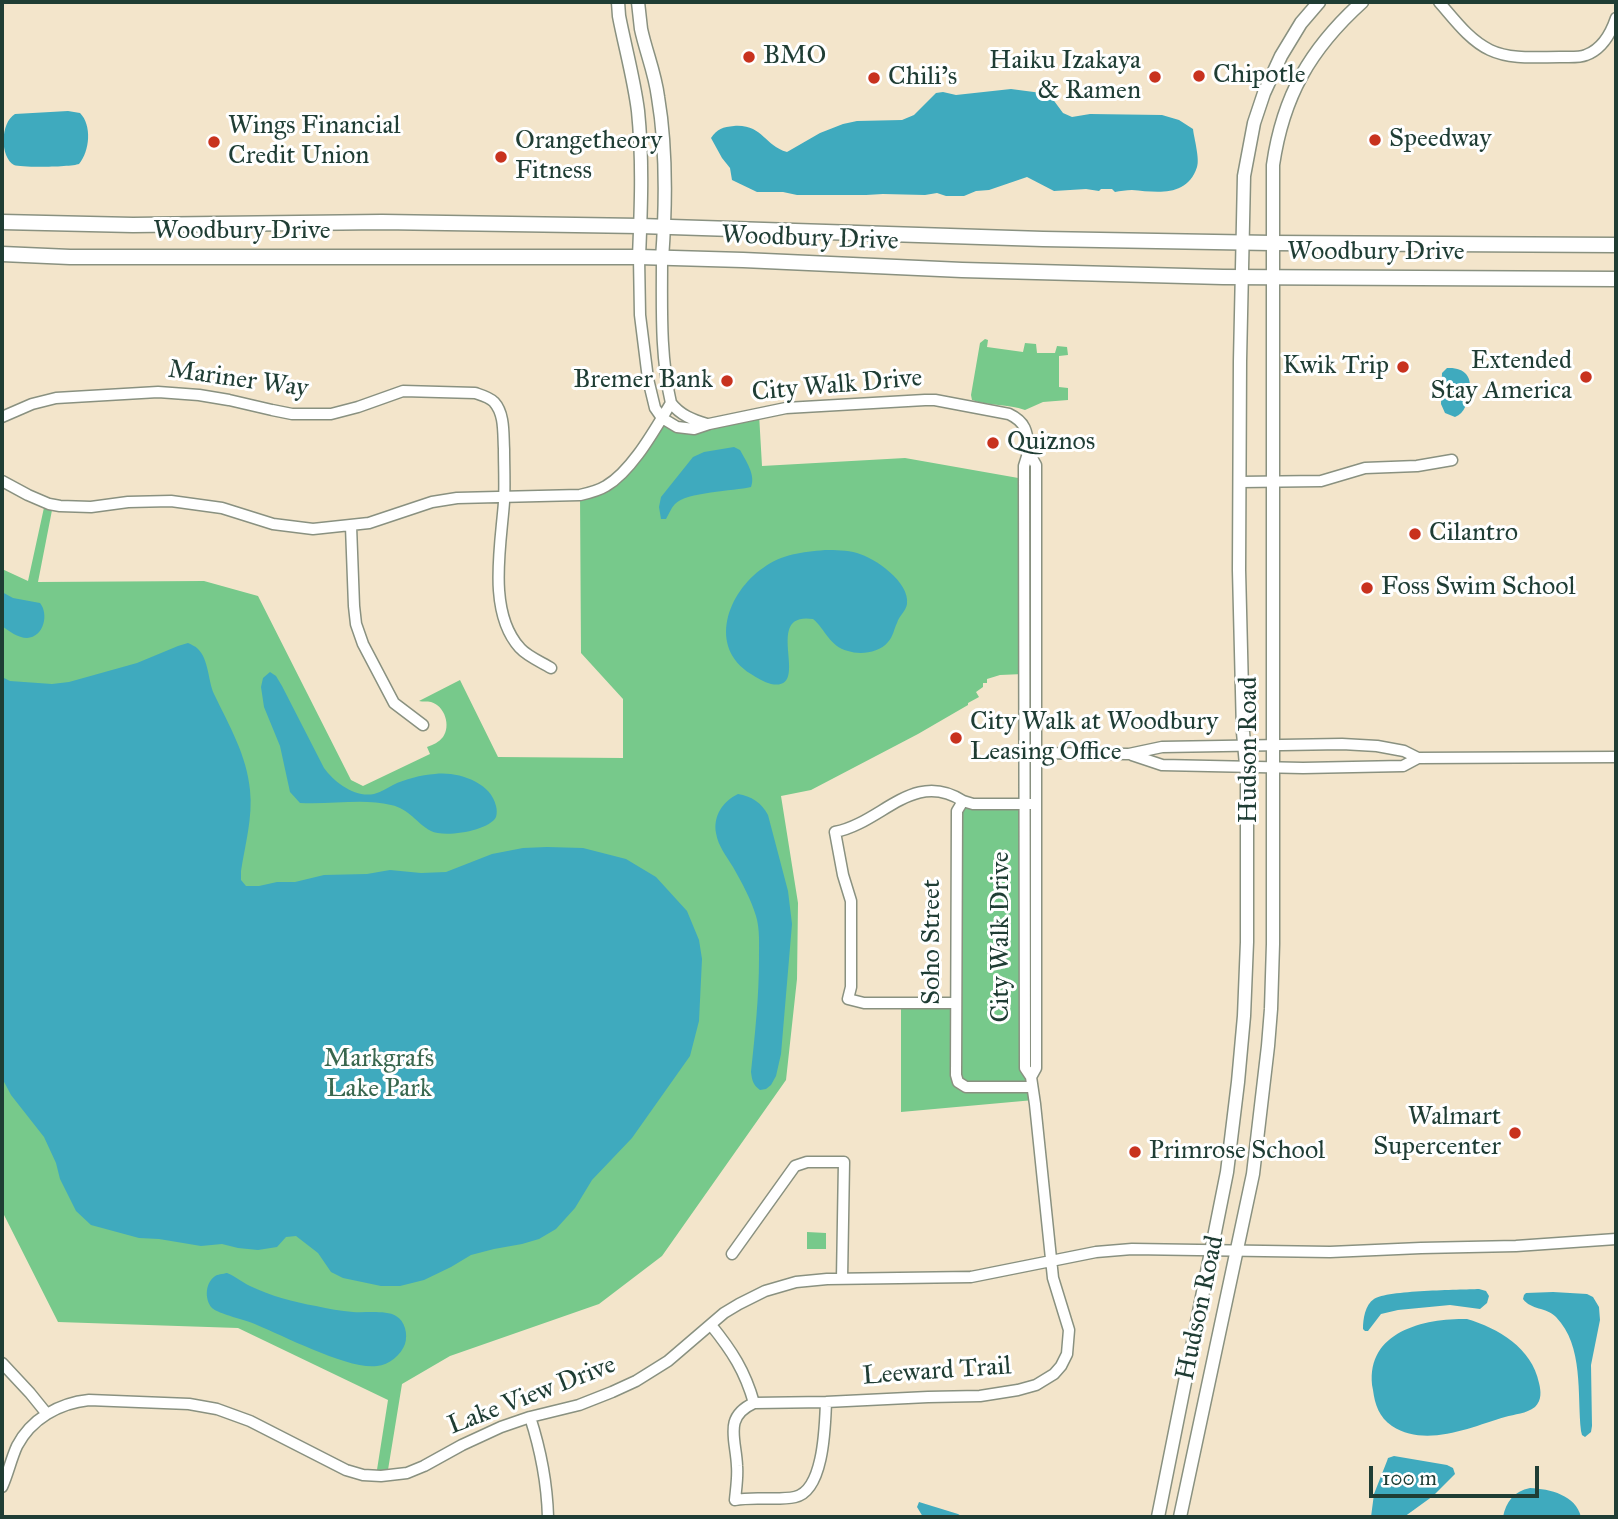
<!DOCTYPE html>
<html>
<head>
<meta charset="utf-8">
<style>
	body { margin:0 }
	#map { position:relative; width:1618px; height:1519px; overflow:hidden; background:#f3e5cb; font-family:"IM FELL Great Primer",serif }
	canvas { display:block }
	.frame { position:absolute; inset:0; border:4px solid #1f3d34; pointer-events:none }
	.scale { position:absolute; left:1369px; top:1466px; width:170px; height:32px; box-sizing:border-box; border:4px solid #1f3d34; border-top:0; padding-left:9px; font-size:21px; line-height:24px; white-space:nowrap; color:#1f3d34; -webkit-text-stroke:5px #fff; paint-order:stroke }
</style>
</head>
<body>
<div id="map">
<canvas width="1618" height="1519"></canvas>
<div class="frame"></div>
<div class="scale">100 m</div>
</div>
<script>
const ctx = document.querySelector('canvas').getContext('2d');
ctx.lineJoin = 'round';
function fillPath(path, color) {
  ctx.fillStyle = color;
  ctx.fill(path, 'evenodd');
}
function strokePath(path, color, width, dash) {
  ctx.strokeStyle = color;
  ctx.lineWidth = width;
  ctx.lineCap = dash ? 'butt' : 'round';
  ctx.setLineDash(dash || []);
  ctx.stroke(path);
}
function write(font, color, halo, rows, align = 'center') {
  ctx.font = font + ' "IM FELL Great Primer",serif';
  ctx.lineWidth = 6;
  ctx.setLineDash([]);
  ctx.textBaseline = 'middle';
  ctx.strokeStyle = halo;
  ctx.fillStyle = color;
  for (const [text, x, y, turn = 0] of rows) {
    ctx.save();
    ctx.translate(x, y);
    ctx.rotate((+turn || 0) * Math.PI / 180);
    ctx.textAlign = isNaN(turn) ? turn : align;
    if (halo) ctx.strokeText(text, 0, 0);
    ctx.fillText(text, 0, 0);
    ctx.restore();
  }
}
fillPath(new Path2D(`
	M985,339L988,340L987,347L1023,352L1025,343L1036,344L1037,353H1055L1057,346L1067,347L1068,355L1059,356V387L1068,388V400L1043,402L1025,410C1008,404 989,406 972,400L971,395L980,343Z
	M759,414L762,466L905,458L1024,479L1023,674L1000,675L987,679V683H983V687L976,692L979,697L968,703V705L918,734L811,790L781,796L798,903L797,979L786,1080L662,1256L599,1304L450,1356L402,1384L387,1476H376L388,1400L238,1328L58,1322L2,1211V569L28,581L45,503L53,505L38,582L204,581L258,596L351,780L363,786L430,754L427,747C433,745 439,742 443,737C451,726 445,706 431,702C427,701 423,702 419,701L460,680L498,757L623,758V699L581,653L580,495L607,486L662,418L677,427Z
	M963,801L1024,804L1025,1068L1034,1100L901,1112V1003H955L956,816Z
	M807,1232L826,1233V1249H807Z`), '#77c98b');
fillPath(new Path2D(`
	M1011,89L1049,94L1063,113L1072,117L1090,114L1162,115L1179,120L1193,129C1194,138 1200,159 1197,167C1187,198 1156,192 1132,190C1126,190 1120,191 1115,192L1112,189H1101L1099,191L1086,189L1054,191L1027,177L989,190L976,191L964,196H946L937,193L925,195L883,194L866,195H797L783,192H757L732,180L730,168L722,158L711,138C717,129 723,127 734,126C763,124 764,146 787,152L820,133L843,124L857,121L902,120L914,115L936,93L943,92L956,95Z
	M68,111L80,113C92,125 90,151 79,164C71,167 22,168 14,165C0,157 0,123 15,114Z
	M1447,368C1464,367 1473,376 1469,393C1467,403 1465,413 1455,417L1445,413L1441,404L1442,373Z
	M734,447L740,450C746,461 756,475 751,487C734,491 686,492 675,504C671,508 669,514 666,519H661L659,507L661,497L693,457L704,452Z
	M825,550C835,550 847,550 857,553C875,558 910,582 907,604C906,611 899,616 897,623C894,629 893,637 888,642C879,653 860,655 848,651C829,646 826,630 813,619C760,611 814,692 771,684C764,682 757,678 751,674C707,647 728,592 763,568C782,554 802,552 825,550Z
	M2,592L13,598L40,603C49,614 44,637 27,638C18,638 9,631 2,626Z
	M188,643C192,645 195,646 198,649C209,660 208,681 214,694C229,725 247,756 250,790C253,817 245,845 241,871V880L246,886H259L277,882H295L324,875L367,874L390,870L421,873L446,872L492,854L523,848L547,847L583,848L626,859L656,877L687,911L699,940L702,959L699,1021L690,1056L632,1138L592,1180L575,1208L556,1229L539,1239L522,1244L494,1249L471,1255L451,1267L424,1280L400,1286H381L343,1278L331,1272L318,1253L296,1236L286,1237L277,1247L258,1250L238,1248L222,1244L201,1246L159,1239L139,1238L91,1225L76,1211L60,1179L56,1163L44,1137L11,1095L2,1078V677L10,681L52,684L69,682L137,663L178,646Z
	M270,672L276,676L282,686L324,768C334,782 355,798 374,794C381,792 387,788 393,785C405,779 421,775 435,774C457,771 491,782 496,806C497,810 497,813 496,817C489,831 444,838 431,831C416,823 410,809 391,805C363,798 330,805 300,803L290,792L280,746L264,707L261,687L263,678Z
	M738,794C751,796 762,803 768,815L788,891L792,924L781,1054L776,1076L771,1085L766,1089L760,1090C753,1085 752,1080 751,1072C755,1034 759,997 759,959C759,945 760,929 756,916C751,899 742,883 733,867C727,857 718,846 716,833C713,816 723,801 738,794Z
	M227,1273C235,1276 242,1282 250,1286C271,1296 293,1302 316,1306C328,1309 341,1311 353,1312C365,1313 386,1310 396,1316C405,1321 408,1334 405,1344C401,1355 389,1365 377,1366C349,1370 284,1336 257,1325C247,1320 218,1314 212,1308C204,1299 205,1281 217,1275C217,1275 227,1273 227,1273Z
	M1479,1289L1486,1291L1489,1296L1487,1303L1480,1309L1450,1305L1398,1310L1381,1314L1368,1331H1365L1363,1329C1363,1319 1365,1305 1374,1299C1387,1290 1460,1290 1479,1289Z
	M1553,1292L1587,1294L1593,1297L1599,1307L1600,1320L1591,1365L1592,1426L1591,1432L1585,1437L1582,1435L1581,1431C1577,1394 1584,1346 1556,1317C1546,1307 1531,1310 1523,1299L1524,1295L1526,1293Z
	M1467,1319C1498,1328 1532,1348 1539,1383C1541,1391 1542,1400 1535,1407C1526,1414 1515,1414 1505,1417C1471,1427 1426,1448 1392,1426C1379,1417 1375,1405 1373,1390C1363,1333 1422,1318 1467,1319Z
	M1394,1456L1447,1465L1453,1468L1455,1474L1433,1496L1404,1517H1371L1374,1494L1387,1461L1388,1458Z
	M1530,1488C1550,1489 1576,1495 1581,1517H1503C1506,1502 1514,1491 1530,1488Z
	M919,1502L958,1514L963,1517H923L917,1507Z`), '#3faabe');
const minor = new Path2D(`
	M1439,2C1454,19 1469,40 1490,50C1511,60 1537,57 1560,57C1568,57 1579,58 1586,55C1602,49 1611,33 1616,18
	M639,257L640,315L648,379L655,408L662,418L677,427L694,429L709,424L786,408L925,400H935L1009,414C1026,422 1027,432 1029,448C1030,454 1033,460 1036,465V1068L1031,1077
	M671,403C680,415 693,420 707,424
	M2,417L32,404L56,398L158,392L199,395L229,400L272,410L292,414H331L358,407L403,391L475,393C481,395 489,397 494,402C505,414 503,434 504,449C504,466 505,484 504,502C501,545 487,612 520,648C527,656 541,662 551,668
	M2,481L28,495L49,504L60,506L91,507L128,502L171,501L222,508L273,524L313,529L369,523L432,502L457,498L580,495C589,493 598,491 606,486C632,471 655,429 671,403C660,356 662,307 662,259
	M1240,482L1321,481L1365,468L1417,466L1452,460
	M351,526L354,606L356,624L363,644L394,703L423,725
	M1030,753L1129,754L1162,747L1342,744L1377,746L1404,751L1418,758L1616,757
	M1132,755L1162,765L1303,768L1403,766L1418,758
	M1031,804H973L963,801L957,811L956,1075L958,1082L966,1087H1032
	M956,1003H864L848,999L851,987V901L843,875L835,832C882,823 913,769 963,801
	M732,1254L795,1166L807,1162H844L842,1279
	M711,1325C732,1351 745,1371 754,1403
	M2,1363L30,1393L47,1414
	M826,1402C825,1426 824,1491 795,1497C776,1501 755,1496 735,1500C736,1489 738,1477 737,1466C736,1439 723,1417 754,1403L826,1402L928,1397L980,1396L1018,1390L1036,1385L1054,1374L1061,1366L1067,1354L1069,1330L1053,1278L1035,1104L1031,1077L1025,1068L1024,466L1029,450
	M530,1417C541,1451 547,1482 548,1517
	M2,1487C8,1474 11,1459 17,1446C31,1419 59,1403 89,1400L189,1404L217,1409L250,1421L346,1470L363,1475L381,1476L407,1473L424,1466L462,1445L501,1427L530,1417L579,1405L612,1392L636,1381L668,1361L724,1313L739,1304L765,1291L796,1282L827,1279L971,1277L1096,1252L1132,1249L1330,1252L1421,1248L1516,1246L1616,1239`);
const tertiary = new Path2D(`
	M618,2L619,16C625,47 634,79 638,111C643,160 641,209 639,257
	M638,2C639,11 640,20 641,29C646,52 655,73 658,97C667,150 666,205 662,259
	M1158,1517L1227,1172L1238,1082L1244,1016L1247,942V776L1243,732L1239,570L1240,361L1244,176L1254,123L1264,93L1281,56L1301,23L1319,2
	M1180,1517L1253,1174L1268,1046L1271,1009L1273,944V165C1283,96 1310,49 1362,2`);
const secondary = new Path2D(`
	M2,222L133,225L382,222L640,226L1043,239L1271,243L1616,245
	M2,254L70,257H639L743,260L962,270L1223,277L1616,279`);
strokePath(minor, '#899180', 13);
strokePath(tertiary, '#899180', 15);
strokePath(secondary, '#899180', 17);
strokePath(minor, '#fff', 10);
strokePath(tertiary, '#fff', 12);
strokePath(secondary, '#fff', 14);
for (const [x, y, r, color] of [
	[749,57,7,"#c8321e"],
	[1199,76,7,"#c8321e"],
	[1155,77,7,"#c8321e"],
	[874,78,7,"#c8321e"],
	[1375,140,7,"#c8321e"],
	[214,142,7,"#c8321e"],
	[501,157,7,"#c8321e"],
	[1403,367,7,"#c8321e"],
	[1586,377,7,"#c8321e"],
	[727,381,7,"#c8321e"],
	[993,443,7,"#c8321e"],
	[1415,534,7,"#c8321e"],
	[1367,588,7,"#c8321e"],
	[956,738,7,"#c8321e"],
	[1515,1133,7,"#c8321e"],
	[1135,1152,7,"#c8321e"]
]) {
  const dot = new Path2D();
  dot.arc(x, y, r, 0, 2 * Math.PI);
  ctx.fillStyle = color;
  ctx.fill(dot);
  strokePath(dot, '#fff', 2.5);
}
write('26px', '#1f3d34', '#fff', [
	["BMO",763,57],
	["Haiku Izakaya",1141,62,"right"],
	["& Ramen",1141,92,"right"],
	["Chipotle",1213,76],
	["Chili's",888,78],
	["Wings Financial",228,127],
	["Credit Union",228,157],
	["Speedway",1389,140],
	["Orangetheory",515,142],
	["Fitness",515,172],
	["Extended",1572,362,"right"],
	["Stay America",1572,392,"right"],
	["Kwik Trip",1389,367,"right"],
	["Bremer Bank",713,381,"right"],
	["Quiznos",1007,443],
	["Cilantro",1429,534],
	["Foss Swim School",1381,588],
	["City Walk at Woodbury",970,723],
	["Leasing Office",970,753],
	["Walmart",1501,1118,"right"],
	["Supercenter",1501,1148,"right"],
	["Primrose School",1149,1152]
], 'left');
write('26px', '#1f3d34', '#fff', [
	["Woodbury Drive",242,232],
	["Woodbury Drive",810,239,2],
	["Woodbury Drive",1376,253],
	["Mariner Way",238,380,8],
	["City Walk Drive",837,386,-5],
	["Hudson Road",1250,750,-90],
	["City Walk Drive",1002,937,-90],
	["Soho Street",933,942,-90],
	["Hudson Road",1201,1308,-78],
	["Leeward Trail",937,1372,-4],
	["Lake View Drive",532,1396,-21]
]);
write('26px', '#39674e', '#fff', [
	["Markgrafs",379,1060],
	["Lake Park",379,1090]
]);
</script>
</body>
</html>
